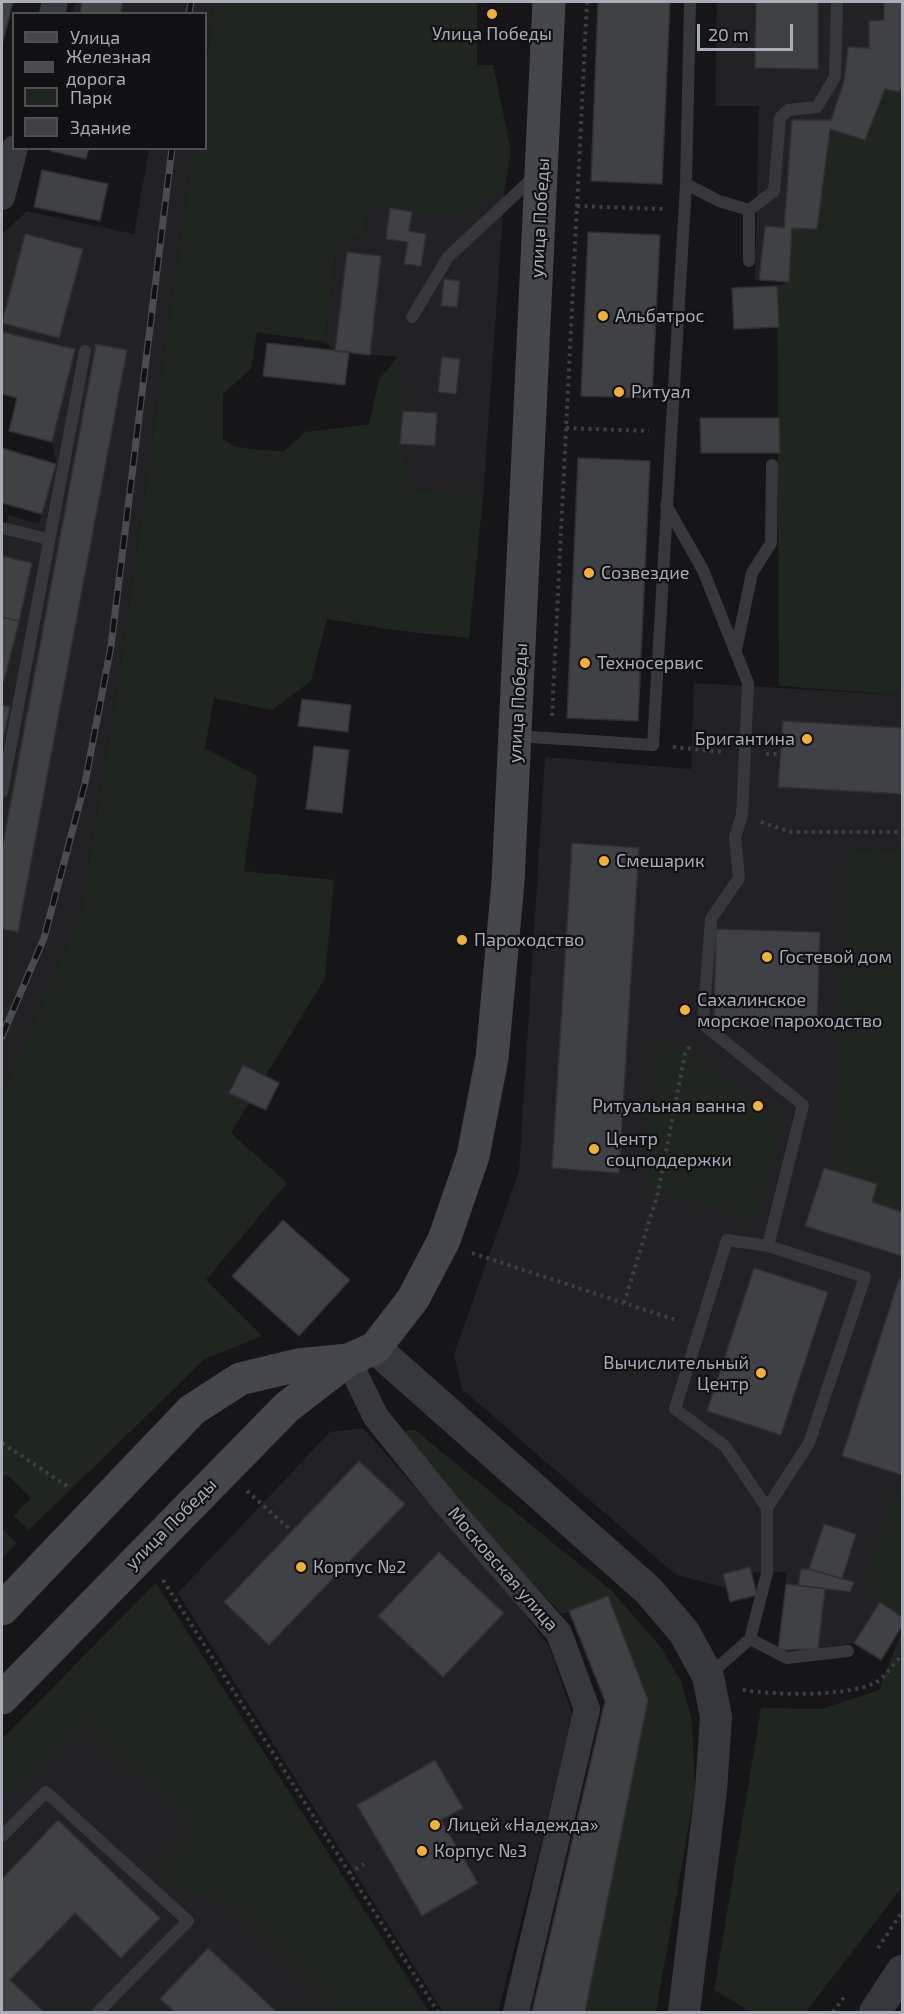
<!DOCTYPE html>
<html>
<head>
<meta charset="utf-8">
<style>
	body { margin:0 }
	#map { position:relative; width:904px; height:2014px; overflow:hidden; background:#161618; font-family:"Exo 2",sans-serif }
	canvas { display:block }
	.frame { position:absolute; inset:0; border:3px solid #a8adb8; pointer-events:none }
	.legend { position:absolute; left:12px; top:12px; width:195px; height:138px; box-sizing:border-box; background:#111113; border:2px solid #4d4f55; margin:0; padding:8px 10px; list-style:none; font-size:18px; color:#a8adb8 }
	.legend li { display:flex; align-items:center; gap:12px; height:30px }
	.legend b { width:30px; border:2px solid #4d4f55 }
	.scale { position:absolute; left:697px; top:24px; width:96px; height:27px; box-sizing:border-box; border:3px solid #a8adb8; border-top:0; padding-left:8px; font-size:18px; line-height:21px; white-space:nowrap; color:#a8adb8; -webkit-text-stroke:4px #111113; paint-order:stroke }
</style>
</head>
<body>
<div id="map">
<canvas width="904" height="2014"></canvas>
<div class="frame"></div>
<ul class="legend">
<li><b style="height:8px;background:#45474d"></b>Улица</li>
<li><b style="height:8px;background:#4a4c52"></b>Железная дорога</li>
<li><b style="height:16px;background:#1e261f"></b>Парк</li>
<li><b style="height:16px;background:#404145"></b>Здание</li>
</ul>
<div class="scale">20 m</div>
</div>
<script>
const ctx = document.querySelector('canvas').getContext('2d');
ctx.lineJoin = 'round';
function fillPath(path, color) {
  ctx.fillStyle = color;
  ctx.fill(path, 'evenodd');
}
function strokePath(path, color, width, dash) {
  ctx.strokeStyle = color;
  ctx.lineWidth = width;
  ctx.lineCap = dash ? 'butt' : 'round';
  ctx.setLineDash(dash || []);
  ctx.stroke(path);
}
function write(font, color, halo, rows, align = 'center') {
  ctx.font = font + ' "Exo 2",sans-serif';
  ctx.lineWidth = 4.5;
  ctx.setLineDash([]);
  ctx.textBaseline = 'middle';
  ctx.strokeStyle = halo;
  ctx.fillStyle = color;
  for (const [text, x, y, turn = 0] of rows) {
    ctx.save();
    ctx.translate(x, y);
    ctx.rotate((+turn || 0) * Math.PI / 180);
    ctx.textAlign = isNaN(turn) ? turn : align;
    if (halo) ctx.strokeText(text, 0, 0);
    ctx.fillText(text, 0, 0);
    ctx.restore();
  }
}
fillPath(new Path2D(`
	M75,2H214L206,63V14H72Z
	M717,2H902V85L899,92L830,129L817,229L792,228L789,282L755,280L759,106H715Z
	M149,149H193L120,667L80,916L2,1094V542L8,515L39,524L56,463L52,442L9,431L17,398L2,394V238L3,233L27,211L134,234Z
	M505,186L483,496L414,489L400,444L398,357L335,351L325,342L337,245L365,234L369,206L460,217Z
	M694,683L902,695V850L848,848L877,1184L872,1202L902,1212V1481L865,1582L880,1602L854,1643L818,1649L778,1650L787,1572L744,1573L743,1592L676,1575L462,1389L454,1354L519,1171L545,757L691,769Z
	M363,1428L513,1599L549,1646L573,1716L498,2012H443L178,1593L330,1432Z
	M156,1583L429,2012H2V1739Z`), '#222225');
fillPath(new Path2D(`
	M214,2H477V65H493L511,150L505,186L460,217L369,207L365,234L337,245L325,342L257,332L251,369L223,394V439L237,447L283,452L305,432L369,424L379,379L398,357L403,411L400,444L414,489L483,496L469,638L400,631L327,619L311,681L272,710L214,698L205,748L257,776L244,871L334,880L325,978L231,1133L287,1183L206,1280L262,1336L205,1359L29,1530L14,1516L31,1498L6,1474L2,1478V1094L80,916L120,667L193,149L206,148V63Z
	M902,85V695L779,686L777,286L789,282L792,228L817,229L830,129L885,89L899,92Z
	M848,848L902,850V1212L872,1202L877,1184L834,1171Z
	M655,1041L681,1046L784,1120L756,1220L658,1193L646,1187Z
	M415,1430L612,1591L660,1646L681,1681L692,1720L695,1789L656,2012H585L648,1700L608,1597L562,1614L401,1443L400,1436L404,1431Z
	M902,1481V1617L880,1602L864,1583Z
	M2,1529L17,1543L2,1558Z
	M156,1583L429,2012H338L240,1909L173,1888L152,1872L194,1827L85,1722L2,1806V1739Z
	M902,1631V1887L806,2012H751L714,1990L761,1708L821,1709L879,1690Z`), '#1e261f');
const building = new Path2D(`
	M2,2H13L2,45Z
	M82,2H123L120,14H80Z
	M598,2H670L662,184L591,181Z
	M756,2H818V69L755,68Z
	M884,2H902V85L899,92L885,89L865,140L830,129L817,229L792,228L789,282L759,280L765,226L784,228L792,120H831L844,81L848,47L869,48V21L884,20Z
	M52,148H89L86,159L51,151Z
	M42,170L108,184L100,221L34,207Z
	M390,208L412,212L409,231L426,234L421,266L404,264L408,242L386,239Z
	M588,232L660,235L652,398L581,396Z
	M25,234L83,249L59,338L2,323Z
	M347,252L381,256L370,355L335,351Z
	M444,279L460,281L457,307L441,306Z
	M777,286L779,327L734,329L732,288Z
	M2,332L75,349L52,442L9,431L17,398L2,394Z
	M267,343L349,352L345,385L263,376Z
	M96,344L127,350L18,932L2,929V849Z
	M442,357L460,359L456,394L438,392Z
	M403,411L437,413L435,446L400,444Z
	M700,418H779L780,453H701Z
	M2,448L56,464L42,514L2,503Z
	M578,458L650,461L638,721L567,718Z
	M2,556L32,563L19,621L2,617Z
	M2,617L19,621L4,681H2Z
	M302,699L351,705L348,732L298,726Z
	M2,705L10,707L2,744Z
	M783,721L902,728V794L778,787Z
	M314,746L349,750L342,813L306,809Z
	M572,843L639,848L619,1173L552,1168Z
	M716,929L820,932L817,1027L714,1025Z
	M243,1065L279,1083L266,1110L229,1093Z
	M824,1168L877,1184L872,1202L902,1212V1256L805,1226Z
	M283,1220L350,1280L299,1336L232,1276Z
	M754,1268L828,1292L781,1435L707,1411Z
	M899,1279L902,1280V1475L842,1456Z
	M359,1461L405,1504L269,1645L224,1602Z
	M824,1524L856,1534L842,1579L809,1569Z
	M439,1552L504,1613L443,1677L378,1616Z
	M750,1567L757,1595L730,1602L723,1574Z
	M801,1569H809L854,1582L850,1592L798,1585Z
	M786,1584L825,1589L818,1649L778,1650Z
	M608,1596L648,1700L585,2012H532L605,1701L569,1611Z
	M880,1602L902,1617V1626L881,1660L854,1643Z
	M435,1760L463,1808L441,1820L478,1883L422,1916L357,1805Z
	M58,1820L160,1918L121,1958L75,1913L10,1980L44,2012H2V1879Z
	M208,1948L277,2012H175L160,1999Z`);
fillPath(building, '#404145');
strokePath(building, '#303034', 1.5);
strokePath(new Path2D(`
	M577,206L663,209
	M566,428L649,431
	M552,716L587,2
	M673,747L723,752
	M766,754H780
	M761,822L791,832H902
	M472,1253L679,1321
	M624,1303L658,1193L685,1054L692,1043
	M2,1443L70,1488
	M247,1491L292,1531
	M163,1580L438,2012
	M743,1690C777,1695 840,1697 873,1684C883,1680 894,1663 902,1655
	M349,1873L364,1864
	M878,1948L902,1912
	M833,2012L845,1996`), '#3d3f44', 4, [3, 4.5]);
strokePath(new Path2D(`
	M686,184L719,201L749,210L774,191L780,118L788,110L817,107L835,77L837,2
	M749,261V210
	M412,317L448,257L534,177
	M666,505L703,570L748,683L742,815L735,837L739,878L711,919L703,1024L803,1105L768,1246L865,1277L809,1443L767,1508V1573L750,1639L709,1675
	M2,528L48,539
	M736,650L752,573L771,543L772,465
	M516,736L653,745L686,184L690,2
	M2,792L85,351
	M767,1508L725,1446L675,1409L727,1240L768,1246
	M750,1639L787,1658L848,1651
	M2,1836L46,1792L188,1921L98,2012`), '#37383d', 12);
strokePath(new Path2D(`
	M52,14L55,2
	M2,197L15,148
	M348,1360L376,1417L447,1505L559,1633L587,1709L516,2012`), '#37383d', 26);
strokePath(new Path2D(`
	M375,1348L648,1590L684,1632L708,1676L716,1717L711,1790L684,2012
	M875,2012L902,1971`), '#37383d', 32);
strokePath(new Path2D(`
	M2,1609L192,1410L240,1379L298,1365L348,1360
	M2,1698L287,1407L348,1360L375,1348L413,1299L444,1240L473,1156L492,1058L508,882L549,2`), '#45474d', 33);
const rail = new Path2D(`
	M189,14L191,2
	M2,1036L44,938L85,783L111,646L172,148`);
strokePath(rail, '#4a4c52', 7);
strokePath(rail, '#111113', 4.5, [14]);
for (const [x, y, r, color] of [
	[492,14,6,"#f2b134"],
	[603,316,6,"#f2b134"],
	[619,392,6,"#f2b134"],
	[589,573,6,"#f2b134"],
	[585,663,6,"#f2b134"],
	[807,739,6,"#f2b134"],
	[604,861,6,"#f2b134"],
	[462,940,6,"#f2b134"],
	[767,957,6,"#f2b134"],
	[685,1010,6,"#f2b134"],
	[758,1106,6,"#f2b134"],
	[594,1149,6,"#f2b134"],
	[761,1373,6,"#f2b134"],
	[301,1567,6,"#f2b134"],
	[435,1825,6,"#f2b134"],
	[422,1851,6,"#f2b134"]
]) {
  const dot = new Path2D();
  dot.arc(x, y, r, 0, 2 * Math.PI);
  ctx.fillStyle = color;
  ctx.fill(dot);
  strokePath(dot, '#111113', 2);
}
write('18px', '#a8adb8', '#111113', [
	["Улица Победы",492,34,"center"],
	["Альбатрос",615,316],
	["Ритуал",631,392],
	["Созвездие",601,573],
	["Техносервис",597,663],
	["Бригантина",795,739,"right"],
	["Смешарик",616,861],
	["Пароходство",474,940],
	["Гостевой дом",779,957],
	["Сахалинское",697,1000],
	["морское пароходство",697,1021],
	["Ритуальная ванна",746,1106,"right"],
	["Центр",606,1139],
	["соцподдержки",606,1160],
	["Вычислительный",749,1363,"right"],
	["Центр",749,1384,"right"],
	["Корпус №2",313,1567],
	["Лицей «Надежда»",447,1825],
	["Корпус №3",434,1851]
], 'left');
write('18px', '#a8adb8', '#111113', [
	["улица Победы",540,218,-87],
	["улица Победы",518,703,-87],
	["улица Победы",171,1524,-45],
	["Московская улица",503,1569,49]
]);
</script>
</body>
</html>
